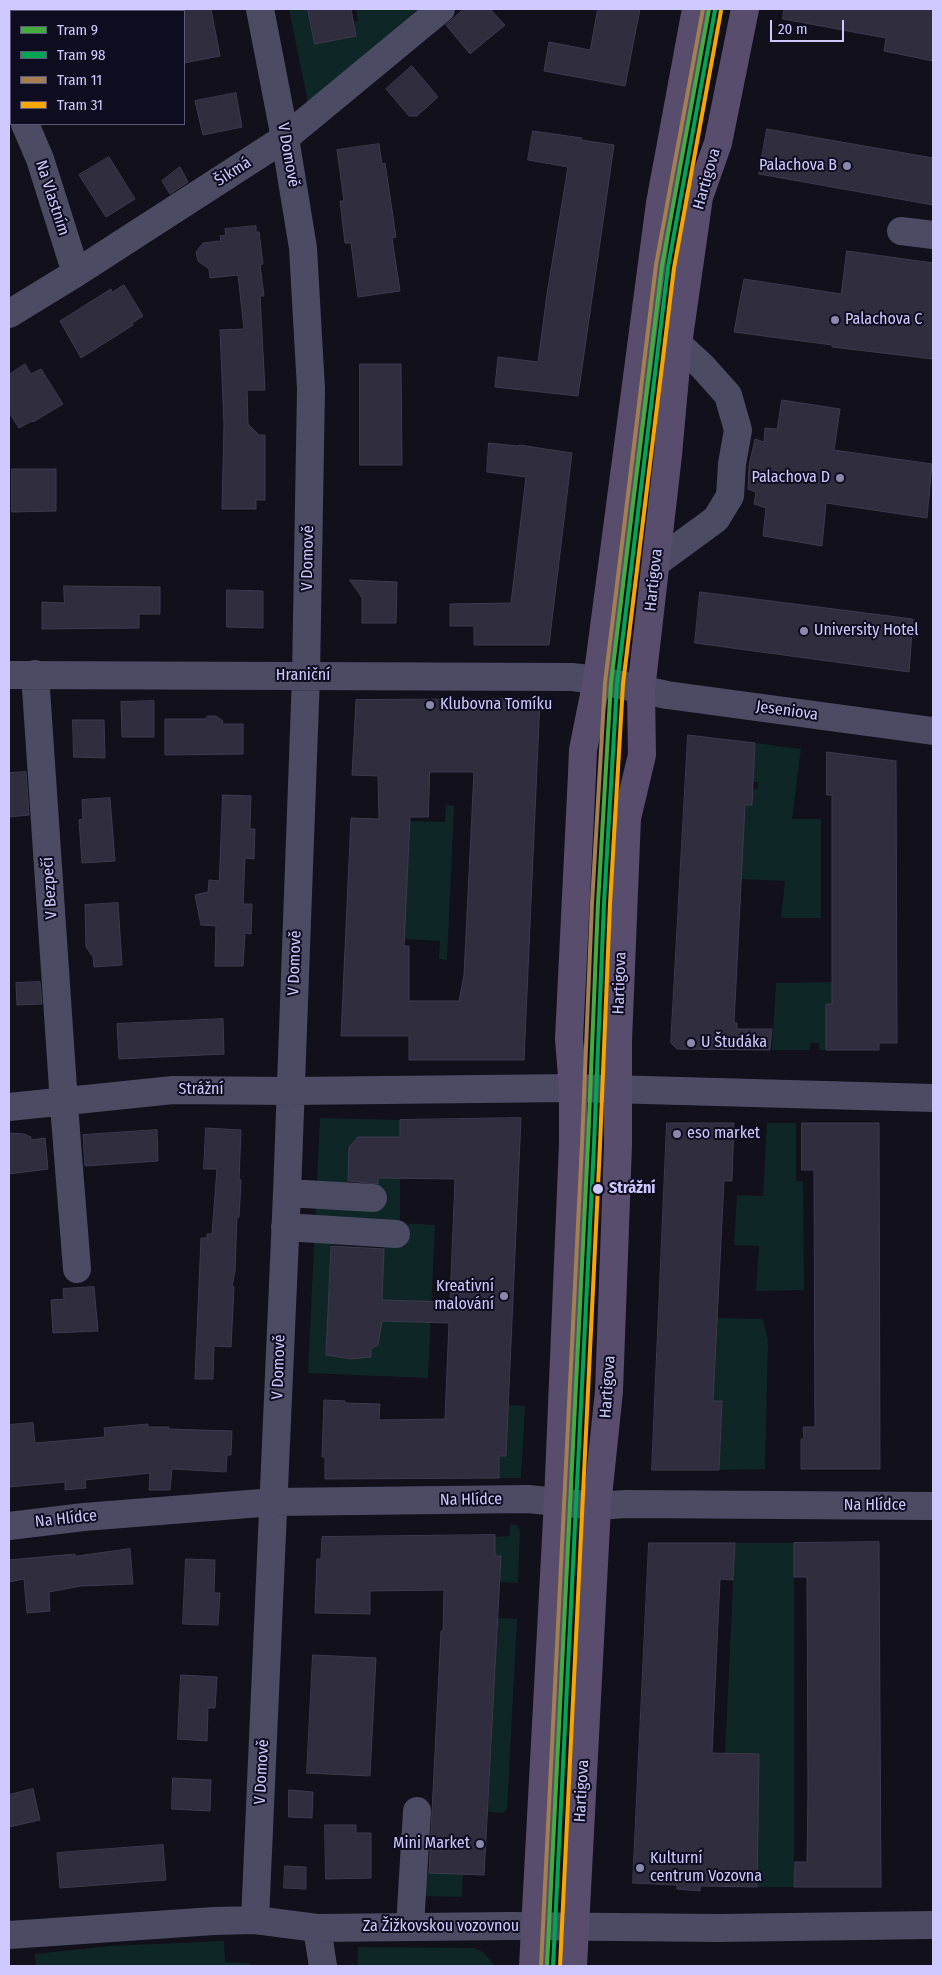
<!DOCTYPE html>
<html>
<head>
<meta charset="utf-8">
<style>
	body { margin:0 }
	#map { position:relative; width:942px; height:1975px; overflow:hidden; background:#12101b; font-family:"Fira Sans Condensed",sans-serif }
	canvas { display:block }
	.frame { position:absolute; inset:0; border:10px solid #cecaff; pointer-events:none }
	.legend { position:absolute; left:10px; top:10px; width:175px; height:115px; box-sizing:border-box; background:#0e0c1f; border:1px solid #5b5879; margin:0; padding:6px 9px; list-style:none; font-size:15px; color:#cecaff }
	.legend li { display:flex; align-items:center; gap:10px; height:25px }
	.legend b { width:25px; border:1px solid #5b5879 }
	.scale { position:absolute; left:770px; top:20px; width:74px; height:22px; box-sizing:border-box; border:2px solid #cecaff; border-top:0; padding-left:6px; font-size:15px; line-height:18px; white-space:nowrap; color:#cecaff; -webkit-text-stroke:4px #0e0c1f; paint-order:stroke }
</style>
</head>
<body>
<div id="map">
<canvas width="942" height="1975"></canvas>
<div class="frame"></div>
<ul class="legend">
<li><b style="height:6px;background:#43ac3c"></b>Tram 9</li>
<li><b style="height:6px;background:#00a651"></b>Tram 98</li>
<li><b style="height:6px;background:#a37f52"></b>Tram 11</li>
<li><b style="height:6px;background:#f7a600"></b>Tram 31</li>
</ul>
<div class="scale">20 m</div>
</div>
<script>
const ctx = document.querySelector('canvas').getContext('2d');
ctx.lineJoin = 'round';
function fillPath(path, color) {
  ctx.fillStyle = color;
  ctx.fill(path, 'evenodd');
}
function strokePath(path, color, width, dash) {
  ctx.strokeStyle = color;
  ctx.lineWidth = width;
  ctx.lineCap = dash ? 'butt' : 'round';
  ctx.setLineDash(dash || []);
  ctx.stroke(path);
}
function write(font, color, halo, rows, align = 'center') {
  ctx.font = font + ' "Fira Sans Condensed",sans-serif';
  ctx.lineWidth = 4;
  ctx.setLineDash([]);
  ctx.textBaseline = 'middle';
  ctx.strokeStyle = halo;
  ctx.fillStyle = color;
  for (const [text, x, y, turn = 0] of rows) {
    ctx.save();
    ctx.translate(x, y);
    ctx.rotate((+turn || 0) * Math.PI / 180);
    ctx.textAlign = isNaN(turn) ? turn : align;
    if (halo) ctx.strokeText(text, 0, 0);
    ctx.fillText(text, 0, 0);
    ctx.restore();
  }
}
fillPath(new Path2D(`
	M289,9H308L315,44L356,36L354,22L358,21L356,9H418L308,103Z
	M755,743L801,749L792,819H821V918H781L785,881L741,879L745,805L752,789H758V782H753Z
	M446,805L454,806L447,960L439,959L440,941L404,939L409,821L445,822Z
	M832,982V1004H826V1050H819V1043H810V1050H772L776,983Z
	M320,1118L400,1120V1137L357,1138L350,1145L348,1186H377L378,1176H400V1223L435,1225L428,1378L308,1373ZM331,1239L353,1240V1245L384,1247L382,1297L370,1357L351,1359L326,1355Z
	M767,1123H796V1181H803L804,1290L756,1291L759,1246L734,1245L737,1195L763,1196Z
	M717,1318L763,1319L768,1340L765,1469L719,1470L722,1402L713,1401Z
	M508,1405L525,1406L521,1478H499V1456H506Z
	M510,1524L517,1525L520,1530L518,1583L499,1582L495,1556V1537L510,1536Z
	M735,1543H794V1887H757L759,1755L725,1753Z
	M498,1618L517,1619L507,1809L503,1813L488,1812Z
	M418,1872L463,1874L462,1897L418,1896Z
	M224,1941L225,1962L248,1963L255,1966H115V1965L36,1966L35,1954L109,1946Z
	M358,1947L475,1948L484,1953L495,1966H358Z`), '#0f2626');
const building = new Path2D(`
	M184,9H211L220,56L184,63Z
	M308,9H351L356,36L315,44Z
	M464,9H490L505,25L470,54L446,25Z
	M598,9H640L625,86L544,71L549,42L590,50Z
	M784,9H933V61L884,51L886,38L783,19Z
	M412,66L438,97L417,116H409L386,89Z
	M236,93L242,127L203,135L195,101Z
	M767,129L933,158V205L759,174Z
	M533,131L582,138L581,140L614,145L578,396L495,387L498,357L538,362L547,294L568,167L528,160Z
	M379,144L382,164L385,163L396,237L392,238L400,291L358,297L351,243H345L340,201H344L337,150Z
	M109,157L135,199L106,217L79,175Z
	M180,167L188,182L170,194L162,181Z
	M256,226V232H259L263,264L260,265L264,296H260L265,390H247L248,424L259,435H265V500H256V509H222L224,425L220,330L244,329L238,275L210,278L209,269L198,261L196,252L203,243L221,241L220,236L226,235L225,229Z
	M847,251L933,263V359L832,347V345L734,332L744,279L841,294Z
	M124,285L143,316L132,323L133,325L81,358L60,321L111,289L112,292Z
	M25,364L31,374L41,369L63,404L33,422L32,421L19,428L9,412V375Z
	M360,364H401L402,465H360Z
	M782,400L840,409L834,450L932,464L927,518L826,503L822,546L763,536L766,508L754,504L756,492L748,489L749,466L755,439L764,442L765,428L777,429Z
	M489,443L518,446L519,445L572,453L549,645H474V626H450V604L511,603L526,477L487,472Z
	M12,469H56V511L12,512Z
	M350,580L397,582L396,623H362V598Z
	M64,586L160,587V614H139V628L42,629V602L64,603Z
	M227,590L263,591V628L227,627Z
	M700,592L913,619L909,672L695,643Z
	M540,699L524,1060H409V1036H341L351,818L379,819L378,776L352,775L356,700ZM430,772H474L464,975L459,1001H409V946H404L410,817H428Z
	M154,701V737H122L121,702Z
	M208,716H216L223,721L222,724H243V754L165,755V719H205Z
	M73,720H104L105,758L74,757Z
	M688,735L755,743L752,805H745L734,1023H737V1029H772L770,1050L677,1049L671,1043Z
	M827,752L896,761L897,1043H879V1050H826V1004H832V795H827Z
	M26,772L29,815L9,817V773Z
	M223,795L251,796L250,829H255L254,859L245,858L243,904H252L251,934L245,933L243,966H215L216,926L201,925L195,895L208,892L209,880L219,881Z
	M110,798L115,861L82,863L79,820L83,819L82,800Z
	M118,903L122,965L94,967L93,957L86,947L85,905Z
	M40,982L42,1004L17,1005L16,983Z
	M223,1019L224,1054L119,1059L117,1024Z
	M521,1118L506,1456H499V1478L325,1479V1457H322L324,1400L345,1401V1403L380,1404L379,1420L445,1419L449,1323L382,1321L378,1345L371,1349V1357L351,1359L326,1355L331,1246L384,1249L382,1300L450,1302L455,1179L378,1178V1184L348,1181L349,1147L358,1137H400V1120Z
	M667,1123H734L732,1181H724L713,1401H722L719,1470H652Z
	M802,1123H879L880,1469H801V1439H804L803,1427H815L814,1170H802Z
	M206,1128L241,1130L239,1180H241L239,1217H237L235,1271L232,1286L234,1287L231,1347L214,1346L213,1379H195L201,1238H207V1234H212L217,1169H204Z
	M157,1130L158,1161L85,1166L83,1135Z
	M9,1133L24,1134L31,1137V1140L45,1138L48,1169L9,1174Z
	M94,1287L98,1331L53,1333L51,1300L64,1299L63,1289Z
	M33,1423L35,1443L105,1437L104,1428L148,1424V1427H169V1429L232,1431L231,1455H227L226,1472L172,1469L170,1490H149L150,1473L85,1480L86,1488L65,1490V1482L9,1487V1425Z
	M495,1535V1556H501L484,1875L429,1873L441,1631H443L444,1590L370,1591V1614L315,1613L317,1559H321L322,1537Z
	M879,1542L881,1887H794L795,1862H807L808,1792L807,1577H794V1543Z
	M649,1543H735L733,1580L720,1579L712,1753L759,1754L757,1887L700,1886V1891L677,1889V1885L633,1883Z
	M130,1549L133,1584L81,1586L49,1592L50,1611L27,1613L24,1579L9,1582V1560L75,1554V1556Z
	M186,1559L215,1560L214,1593H220L218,1625L183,1624Z
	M313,1655L376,1658L370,1776L307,1773Z
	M181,1675L217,1677L215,1708H208L207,1741L178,1739Z
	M173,1778L211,1780L210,1811L172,1809Z
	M33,1789L40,1820L9,1827V1795Z
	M289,1790L313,1792L312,1818L289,1817Z
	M325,1825H356V1833H371V1878L326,1879Z
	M163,1845L166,1880L60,1888L57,1853Z
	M285,1866L306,1867V1889L284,1888Z`);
fillPath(building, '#302d3e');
strokePath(building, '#3d3a50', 1);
strokePath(new Path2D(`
	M9,83L11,90
	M25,124L40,159L76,273
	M901,231L933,235
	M9,314L76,273L285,138L441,9
	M656,563L716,519L730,496L732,464L738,430L728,395L702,366L678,344
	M35,674L65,1118L77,1269
	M9,675L572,677L597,680L667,695L933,731
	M9,1107L173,1090L290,1091L573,1088L933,1098
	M287,1193L373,1198
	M285,1227L396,1234
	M9,1526L84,1517L274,1502L528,1499L597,1506L626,1504L933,1506
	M255,1920L287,1193L306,676L311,389L303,248L285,138L260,9
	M410,1926L417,1811
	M317,1928L323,1966
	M9,1935L214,1921L255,1920L317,1928L510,1926L720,1928L933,1925`), '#4b4b64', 28);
strokePath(new Path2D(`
	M533,1966L558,1501L573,1143V1088L569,1039L582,774L583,750L597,680L660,203L696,9
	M573,1966L597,1506L609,1391L618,1145V1041L627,818L642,755L641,690L668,455L678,344L699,197L718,143L745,9`), '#594d6e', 28);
strokePath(new Path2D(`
	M547,1966L588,1144L598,903L611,683L662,266L709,9`), '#43ac3c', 4);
strokePath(new Path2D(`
	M553,1966L594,1144L604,903L617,684L668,267L715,10`), '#00a651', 4);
strokePath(new Path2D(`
	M541,1966L582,1144L592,903L605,683L656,265L703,9`), '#a37f52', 4);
strokePath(new Path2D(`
	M560,1966L600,1145L610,904L623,684L674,268L721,11`), '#f7a600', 4);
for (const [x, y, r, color] of [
	[847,166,5,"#8c89af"],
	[835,320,5,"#8c89af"],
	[840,478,5,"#8c89af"],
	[804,631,5,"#8c89af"],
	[430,705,5,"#8c89af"],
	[691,1043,5,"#8c89af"],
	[677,1134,5,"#8c89af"],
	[598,1189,6,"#cecaff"],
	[504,1296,5,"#8c89af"],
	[480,1844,5,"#8c89af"],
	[640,1868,5,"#8c89af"]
]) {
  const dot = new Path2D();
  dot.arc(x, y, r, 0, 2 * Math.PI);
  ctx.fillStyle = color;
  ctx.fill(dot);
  strokePath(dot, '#0e0c1f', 2);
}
write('16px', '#cecaff', '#0e0c1f', [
	["V Domově",288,155,80],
	["Šikmá",233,172,-33],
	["Hartigova",707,179,-74],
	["Na Vlastním",52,198,72],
	["V Domově",308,558,-89],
	["Hartigova",654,580,-84],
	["Hraniční",303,676],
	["Jeseniova",787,711,8],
	["V Bezpečí",50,888,-94],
	["V Domově",295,963,-88],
	["Hartigova",620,983,-88],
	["Strážní",201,1090],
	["V Domově",279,1367,-88],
	["Hartigova",608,1387,-86],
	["Na Hlídce",471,1500,-1],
	["Na Hlídce",875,1506],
	["Na Hlídce",66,1519,-6],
	["V Domově",262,1772,-87],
	["Hartigova",582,1791,-87],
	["Za Žižkovskou vozovnou",441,1927]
]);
write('16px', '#cecaff', '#0e0c1f', [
	["Palachova B",837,166,"right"],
	["Palachova C",845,320],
	["Palachova D",830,478,"right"],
	["University Hotel",814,631],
	["Klubovna Tomíku",440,705],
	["U Študáka",701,1043],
	["eso market",687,1134],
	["Kreativní",494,1287,"right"],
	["malování",494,1305,"right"],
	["Mini Market",470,1844,"right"],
	["Kulturní",650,1859],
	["centrum Vozovna",650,1877]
], 'left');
write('bold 16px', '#cecaff', '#0e0c1f', [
	["Strážní",609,1189]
], 'left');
</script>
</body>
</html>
